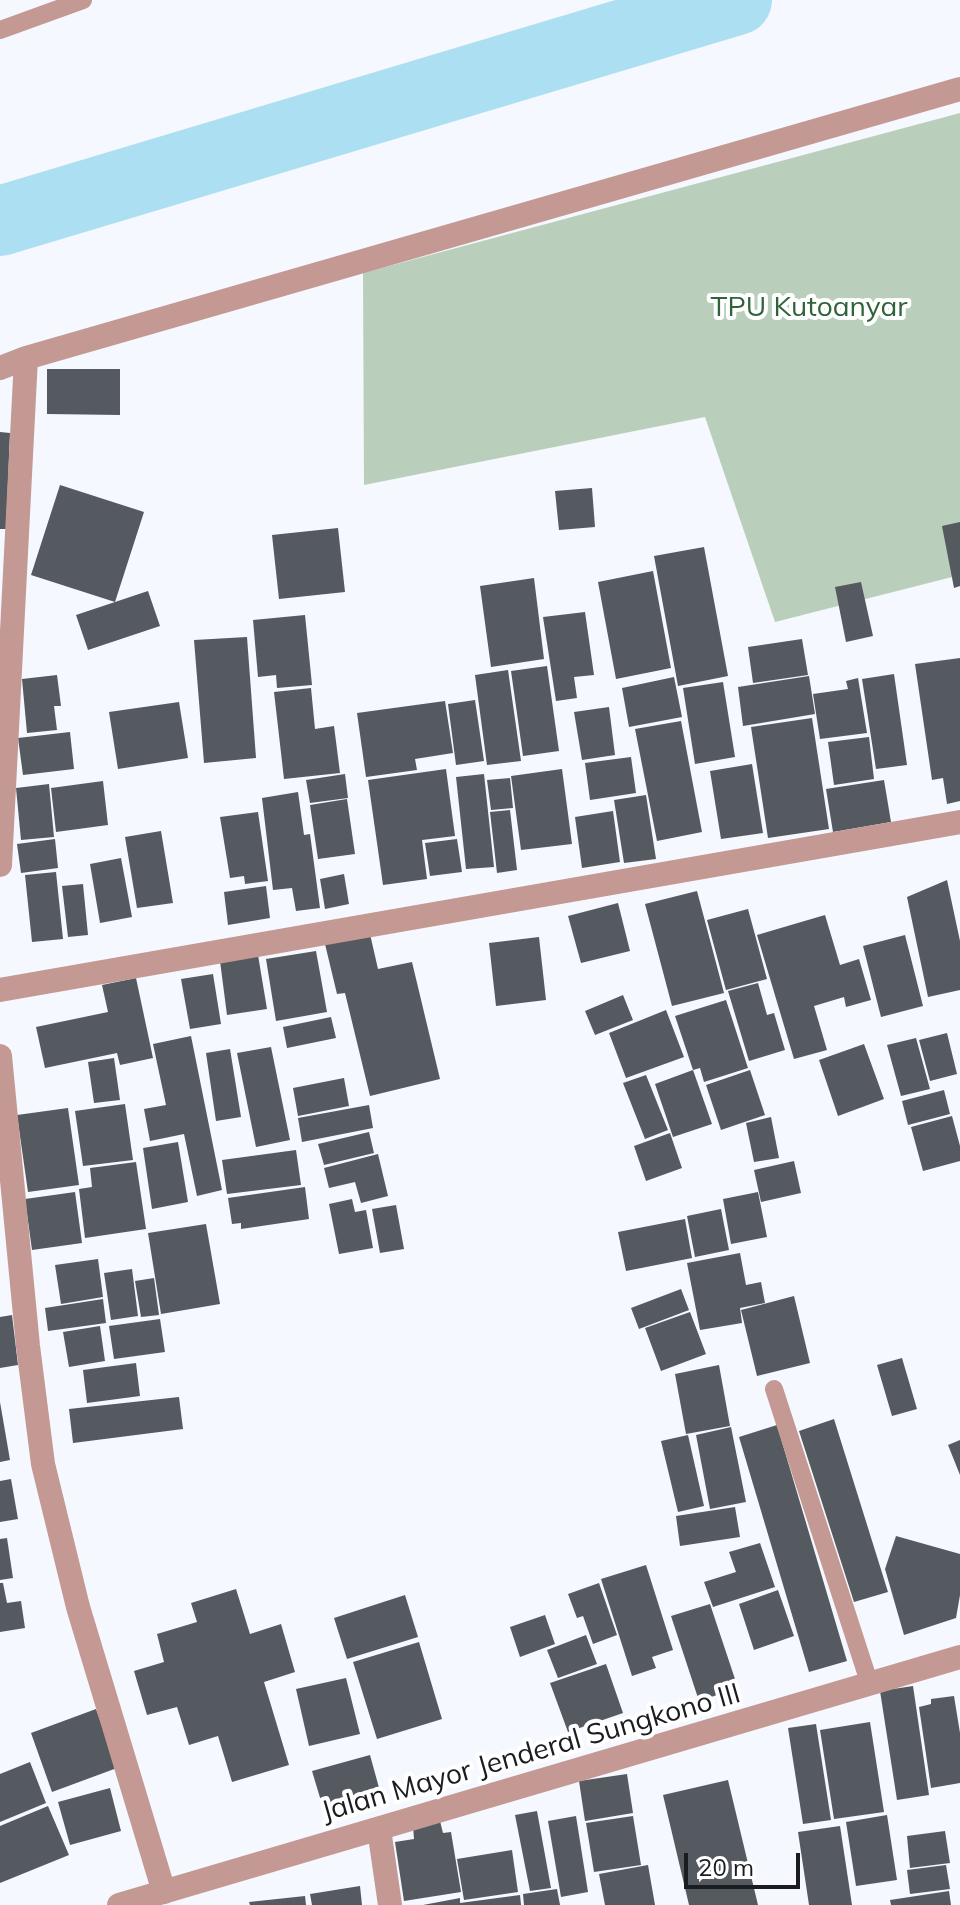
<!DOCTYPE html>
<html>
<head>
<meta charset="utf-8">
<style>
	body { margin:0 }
	#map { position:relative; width:960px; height:1905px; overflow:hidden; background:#f5f8fe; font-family:Mulish,sans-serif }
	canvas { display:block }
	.scale { position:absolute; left:684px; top:1853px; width:116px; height:36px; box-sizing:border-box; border:4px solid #1a1c1f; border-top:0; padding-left:10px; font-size:24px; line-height:28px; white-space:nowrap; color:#1a1c1f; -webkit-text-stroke:6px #fff; paint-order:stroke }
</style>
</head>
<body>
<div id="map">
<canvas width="960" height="1905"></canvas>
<div class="scale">20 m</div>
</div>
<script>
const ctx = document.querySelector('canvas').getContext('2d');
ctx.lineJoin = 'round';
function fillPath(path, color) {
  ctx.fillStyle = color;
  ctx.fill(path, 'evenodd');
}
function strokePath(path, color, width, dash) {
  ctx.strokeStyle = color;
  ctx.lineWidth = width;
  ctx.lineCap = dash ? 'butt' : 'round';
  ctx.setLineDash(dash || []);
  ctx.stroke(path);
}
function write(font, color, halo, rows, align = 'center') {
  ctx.font = font + ' Mulish,sans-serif';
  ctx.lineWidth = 8;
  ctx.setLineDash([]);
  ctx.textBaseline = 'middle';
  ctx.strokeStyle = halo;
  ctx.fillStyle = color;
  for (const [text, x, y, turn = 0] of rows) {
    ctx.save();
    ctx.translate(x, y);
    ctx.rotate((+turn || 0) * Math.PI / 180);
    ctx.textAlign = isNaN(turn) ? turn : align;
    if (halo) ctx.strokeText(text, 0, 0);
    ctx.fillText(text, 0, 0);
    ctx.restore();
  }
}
fillPath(new Path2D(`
	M960,113V575L775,622L705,417L364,485L363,273Z`), '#b9cfbb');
strokePath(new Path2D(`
	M0,221L737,0`), '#acdff1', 70);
fillPath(new Path2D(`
	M47,369H120V415L47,414Z
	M0,432L10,433L6,529H0Z
	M60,485L144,512L115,602L31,575Z
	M592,488L595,527L559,530L555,491Z
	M960,522V586L954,588L942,526Z
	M338,528L345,592L279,599L272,535Z
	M704,547L728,676L678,686L654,556Z
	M653,571L671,668L616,679L598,582Z
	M534,578L544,659L491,667L480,586Z
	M861,582L873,636L846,642L835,587Z
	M148,591L160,626L88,650L76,615Z
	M585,612L594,675L574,677L577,698L556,701L543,617Z
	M305,615L312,685L277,688L276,675L258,677L253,620Z
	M247,637L256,758L204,763L194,640Z
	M802,639L808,675L753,683L748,647Z
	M960,658V801L947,804L943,778L932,780L915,664Z
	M547,666L559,751L523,756L511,671Z
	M508,670L521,761L487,765L475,675Z
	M894,674L907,765L876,769L862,679Z
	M57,675L61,706H54L57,730L27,733L22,679Z
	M809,676L815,714L743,726L738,687Z
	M674,677L682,717L629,727L622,688Z
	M858,678L867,733L820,739L813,694L848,689L846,681Z
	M723,682L735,757L695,764L683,688Z
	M311,688L315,729L334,726L340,773L284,779L274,692Z
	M475,700L484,761L456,765L448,704Z
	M445,701L453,753L415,759L417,770L366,777L357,713Z
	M179,702L188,758L118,769L109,712Z
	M609,707L615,755L582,760L574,712Z
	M812,718L829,829L768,838L751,727Z
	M681,721L702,832L657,841L635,729Z
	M70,732L74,769L23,775L18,738Z
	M869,737L874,779L834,785L828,742Z
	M631,757L636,793L590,800L585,763Z
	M752,764L763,833L721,839L710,771Z
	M446,769L455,836L422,840L427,879L383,885L368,780Z
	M562,769L572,844L521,850L511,776Z
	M345,774L348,798L310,803L306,780Z
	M484,774L494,867L466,869L456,777Z
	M510,778L513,808L491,810L487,780Z
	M884,780L891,822L833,832L826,789Z
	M103,781L108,825L56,832L51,788Z
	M49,784L54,837L21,840L16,788Z
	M298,792L304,835L310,834L320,908L296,911L292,888L273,890L262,798Z
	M646,795L656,859L624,863L614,800Z
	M347,799L355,854L318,859L310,805Z
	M510,810L517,870L497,873L490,812Z
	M613,811L620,862L582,868L575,817Z
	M258,812L268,881L245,884L244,876L230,878L220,817Z
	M161,831L173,903L137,908L125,837Z
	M55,839L58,868L21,873L17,844Z
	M457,839L462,872L430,876L425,843Z
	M121,858L132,917L100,923L90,864Z
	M56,872L63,939L32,942L25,875Z
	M344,874L349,904L325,909L320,879Z
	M947,880L960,941V990L928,997L907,897Z
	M83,884L88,935L68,937L62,886Z
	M266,886L270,918L228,925L224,892Z
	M697,891L724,993L672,1006L645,904Z
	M618,903L630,951L581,963L568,916Z
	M748,909L767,979L726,990L707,920Z
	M825,915L840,965L859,959L871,1000L846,1007L844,997L814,1006L827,1050L794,1059L757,935Z
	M370,934L378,969L412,962L440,1079L370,1096L345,993L337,994L325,944Z
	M905,935L923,1006L881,1017L863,946Z
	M539,937L546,1000L496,1006L489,943Z
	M316,951L327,1012L276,1021L266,959Z
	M258,955L267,1009L227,1015L220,961Z
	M213,974L221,1024L190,1029L181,979Z
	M136,978L153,1058L120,1065L117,1053L45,1068L36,1027L108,1012L102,985Z
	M758,983L767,1015L774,1013L785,1050L749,1061L728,991Z
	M623,995L633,1020L595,1035L585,1011Z
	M726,1000L748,1068L704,1082L700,1068L693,1070L675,1016Z
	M666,1010L684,1057L626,1078L609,1033Z
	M331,1017L336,1038L287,1048L283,1027Z
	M947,1033L957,1074L930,1081L919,1040Z
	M191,1036L222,1190L197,1196L184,1134L150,1141L144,1109L166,1105L153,1044Z
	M916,1038L930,1089L901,1096L887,1045Z
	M864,1044L884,1099L838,1116L819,1060Z
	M271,1047L290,1140L256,1147L237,1053Z
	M230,1049L241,1117L216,1121L206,1053Z
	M114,1058L120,1100L94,1103L88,1062Z
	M693,1070L712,1124L673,1137L655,1084Z
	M750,1070L765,1115L721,1130L706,1085Z
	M646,1075L668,1130L645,1139L623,1083Z
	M344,1078L349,1106L298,1116L293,1088Z
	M944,1090L950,1114L908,1125L902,1101Z
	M125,1104L133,1160L83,1166L75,1111Z
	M369,1105L373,1128L302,1142L298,1118Z
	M68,1108L79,1185L28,1192L17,1115Z
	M952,1116L960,1146V1161L923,1171L911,1127Z
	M771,1117L779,1158L754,1162L746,1123Z
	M369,1132L374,1153L324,1165L318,1144Z
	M670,1133L682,1168L646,1181L634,1146Z
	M178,1142L188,1202L152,1209L143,1148Z
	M296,1150L301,1185L227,1194L222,1160Z
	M378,1154L388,1196L361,1203L355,1182L329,1188L324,1168Z
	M794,1161L801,1193L761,1202L754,1170Z
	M136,1162L146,1229L85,1238L79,1189L92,1187L90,1168Z
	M305,1187L309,1219L241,1229V1223L232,1224L228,1198Z
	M75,1192L82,1243L32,1250L25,1199Z
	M758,1192L767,1237L731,1244L723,1199Z
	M352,1199L355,1212L366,1210L373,1248L339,1254L329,1204Z
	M396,1205L404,1249L380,1253L372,1209Z
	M721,1209L729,1250L695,1257L687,1216Z
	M685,1219L692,1258L626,1271L618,1232Z
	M206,1224L220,1304L161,1314L148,1233Z
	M740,1253L746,1285L761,1282L765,1303L740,1308L742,1323L700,1330L687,1263Z
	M98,1259L103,1297L61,1304L55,1265Z
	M132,1269L138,1316L111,1320L104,1273Z
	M154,1278L159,1315L141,1317L135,1281Z
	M681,1289L689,1310L639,1329L631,1308Z
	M794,1296L810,1363L757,1376L741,1310Z
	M103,1299L106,1323L48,1331L45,1308Z
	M690,1312L706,1354L661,1371L645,1328Z
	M12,1315L18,1365L0,1368V1317Z
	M160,1319L165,1352L114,1359L109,1326Z
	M100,1326L105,1361L69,1367L63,1332Z
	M902,1358L917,1409L892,1416L877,1365Z
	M136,1363L140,1396L87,1403L83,1370Z
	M719,1365L730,1426L686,1434L675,1374Z
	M179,1397L183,1429L73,1443L69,1409Z
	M0,1402L10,1460L0,1462Z
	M834,1419L888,1592L854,1602L799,1431Z
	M777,1425L847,1661L809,1672L739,1437Z
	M731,1427L746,1502L710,1509L696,1435Z
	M688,1435L704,1506L678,1512L661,1441Z
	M960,1440V1475L948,1445Z
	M11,1479L18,1519L0,1522V1481Z
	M735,1507L740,1537L680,1546L676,1516Z
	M896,1536L960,1554V1595L956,1618L904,1635L885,1569Z
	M7,1538L13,1578L0,1580V1539Z
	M760,1543L775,1587L713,1607L704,1582L736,1572L729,1552Z
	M646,1565L673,1650L652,1657L656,1668L632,1676L601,1579Z
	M0,1583H3L7,1603L21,1601L25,1628L0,1632Z
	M599,1583L617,1635L593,1644L583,1616L577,1618L568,1594Z
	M236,1589L250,1634L281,1624L295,1672L264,1682L289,1765L232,1782L218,1736L189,1745L177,1707L147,1715L134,1671L164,1662L157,1634L197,1622L191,1603Z
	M778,1590L794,1636L754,1650L739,1604Z
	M405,1595L418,1637L347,1659L334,1618Z
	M710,1604L738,1688L699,1701L671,1616Z
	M545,1615L555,1644L520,1657L510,1627Z
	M586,1635L597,1664L558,1678L547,1650Z
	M419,1642L442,1719L377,1739L353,1662Z
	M606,1664L623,1713L568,1732L550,1683Z
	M346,1678L360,1734L309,1746L296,1689Z
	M913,1686L929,1795L897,1800L880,1691Z
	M954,1696L960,1733V1783L931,1788L919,1707L931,1704V1699Z
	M96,1709L117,1768L52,1792L31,1733Z
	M870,1722L884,1812L834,1819L820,1730Z
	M816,1724L831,1820L803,1824L788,1728Z
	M370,1755L381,1795L324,1811L312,1771Z
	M30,1762L46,1803L0,1822V1774Z
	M627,1774L633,1813L585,1821L579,1781Z
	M728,1780L758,1905H689L663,1795Z
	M110,1788L121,1831L70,1845L58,1802Z
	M48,1806L69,1855L0,1883V1826Z
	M537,1811L551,1888L530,1891L515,1815Z
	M887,1815L897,1880L856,1886L846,1822Z
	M576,1816L588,1892L561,1897L548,1821Z
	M633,1816L641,1865L594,1872L586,1823Z
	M440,1821L443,1833L451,1832L461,1892L404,1901L395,1842L414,1839L413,1826Z
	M840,1826L852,1905H809L798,1832Z
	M945,1831L950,1863L910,1868L907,1836Z
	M512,1850L518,1892L464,1900L457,1859Z
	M648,1865L655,1905H605L599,1874Z
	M946,1865L950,1889L910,1894L907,1870Z
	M360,1886L362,1905H312L310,1894Z
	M557,1889L560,1905H524L523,1894Z
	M949,1891L951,1905H891L890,1900Z
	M520,1895L521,1905H423L460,1898V1903Z
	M305,1896L306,1905H250L249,1902Z`), '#555960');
strokePath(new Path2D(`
	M0,30L83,0
	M774,1389L870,1685`), '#c49893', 18);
strokePath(new Path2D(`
	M0,368L26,358L960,89
	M0,865L26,358
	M0,990L960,822
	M0,1056L28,1346L43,1464L78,1607L164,1892
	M379,1829L390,1905
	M119,1905L960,1657`), '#c49893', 24);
write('28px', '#2f643a', '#fff', [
	["TPU Kutoanyar",809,308]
]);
write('28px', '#1a1c1f', '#fff', [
	["Jalan Mayor Jenderal Sungkono III",531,1753,-16]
]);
</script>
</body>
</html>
